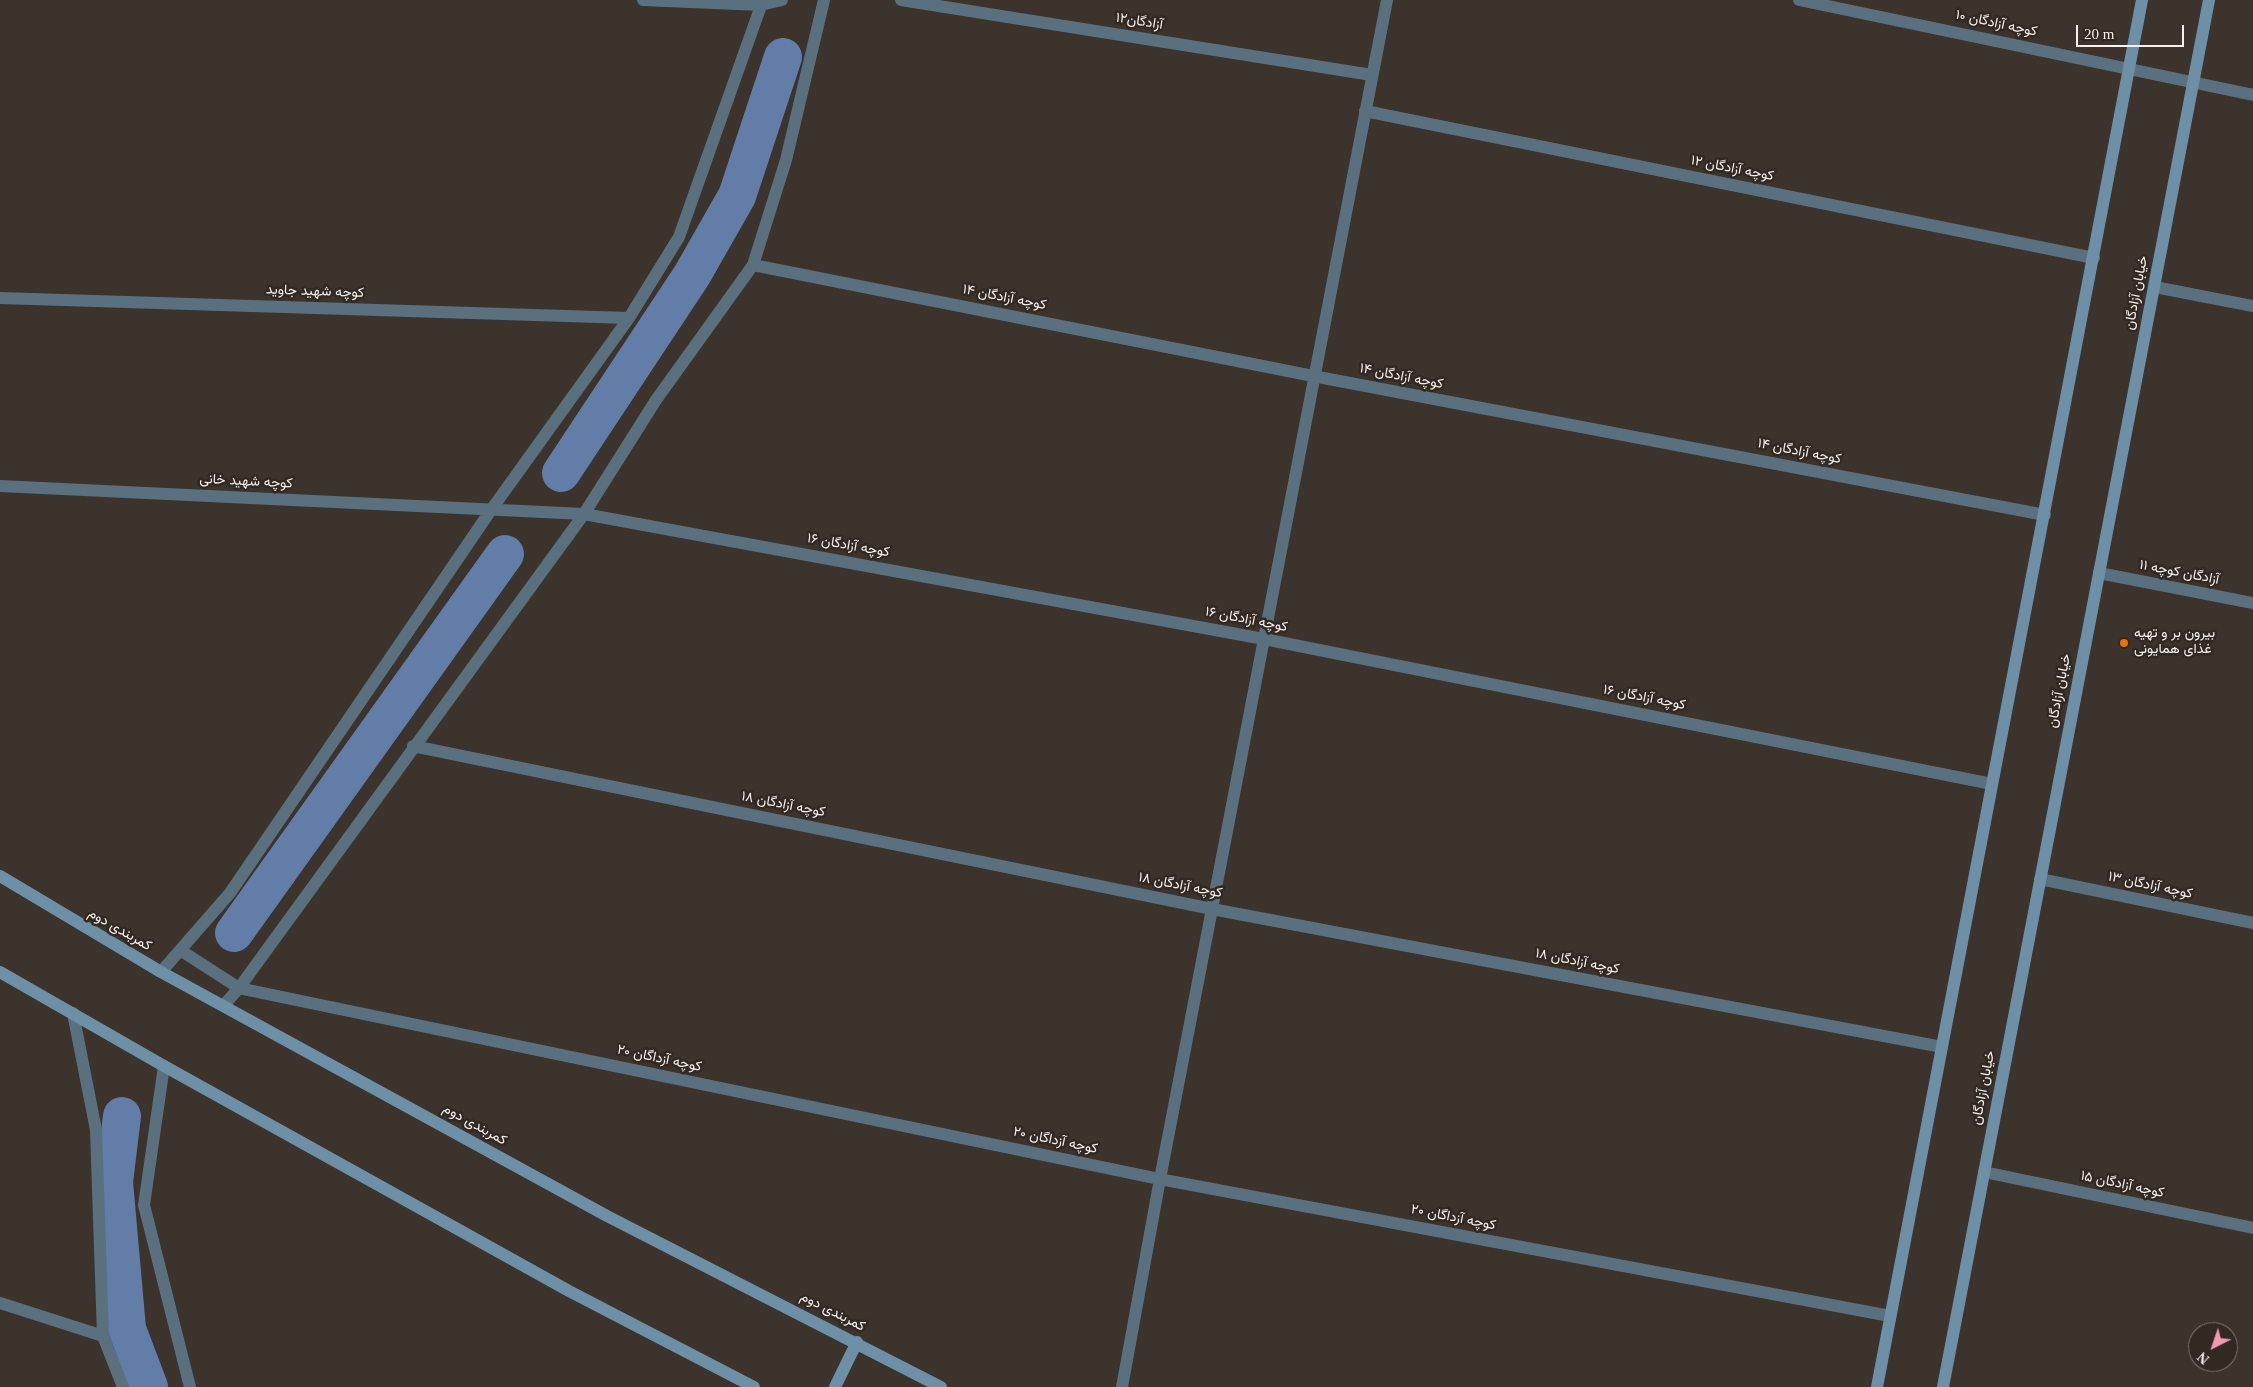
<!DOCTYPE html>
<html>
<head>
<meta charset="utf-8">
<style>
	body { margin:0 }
	#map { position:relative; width:2253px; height:1387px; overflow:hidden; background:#3b332c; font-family:Georgia,serif }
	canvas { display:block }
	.north { position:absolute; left:2188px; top:1322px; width:50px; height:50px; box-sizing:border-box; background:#312922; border:1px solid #807973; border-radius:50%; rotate:221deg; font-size:14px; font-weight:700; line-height:20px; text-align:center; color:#f6f1ec }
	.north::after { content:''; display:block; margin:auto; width:18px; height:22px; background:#f29aaf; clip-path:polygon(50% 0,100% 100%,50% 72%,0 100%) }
	.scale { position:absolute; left:2076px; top:25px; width:108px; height:22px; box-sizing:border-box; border:2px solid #f6f1ec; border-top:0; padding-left:6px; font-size:15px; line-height:18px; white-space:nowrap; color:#f6f1ec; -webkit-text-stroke:4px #312922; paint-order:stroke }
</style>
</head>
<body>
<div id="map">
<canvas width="2253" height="1387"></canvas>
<div class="north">N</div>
<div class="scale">20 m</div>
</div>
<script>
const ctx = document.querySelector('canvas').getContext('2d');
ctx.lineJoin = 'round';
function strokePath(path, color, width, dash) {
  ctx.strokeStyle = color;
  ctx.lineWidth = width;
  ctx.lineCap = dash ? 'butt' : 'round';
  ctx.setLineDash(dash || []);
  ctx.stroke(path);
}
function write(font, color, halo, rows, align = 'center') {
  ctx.font = font + ' Georgia,Vazirmatn,serif';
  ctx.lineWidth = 5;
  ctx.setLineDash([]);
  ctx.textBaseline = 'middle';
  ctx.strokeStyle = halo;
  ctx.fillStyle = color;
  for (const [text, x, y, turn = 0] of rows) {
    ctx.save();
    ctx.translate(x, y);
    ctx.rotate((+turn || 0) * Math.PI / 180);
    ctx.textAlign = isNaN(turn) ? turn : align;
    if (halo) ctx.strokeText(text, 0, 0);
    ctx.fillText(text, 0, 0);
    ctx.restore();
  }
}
strokePath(new Path2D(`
	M561,473L692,275L737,196L783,57
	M234,933L505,554
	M122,1116L114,1182L127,1329L149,1387`), '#617da8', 38);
strokePath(new Path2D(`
	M643,0L761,5L782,0
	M901,0L1372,75
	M1799,0L2253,95
	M1365,111L2094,258
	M753,265L1313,376L2045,515
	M2155,287L2253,306
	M0,298L629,318
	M0,486L584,514L1264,639L1992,784
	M2099,573L2253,603
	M413,746L1212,909L1942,1047
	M2040,879L2253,923
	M180,950L239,988L584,514L656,400L753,265L786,160L824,0
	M161,972L230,893L491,510L629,318L679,237L763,0
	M224,1005L239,988L1160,1179L1890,1316
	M73,1013L96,1130L103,1336L123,1387
	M164,1066L144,1205L190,1387
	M1984,1172L2253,1228
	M0,1303L103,1336`), '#5a707e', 12);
strokePath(new Path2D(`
	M1122,1387L1160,1179L1387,0`), '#5a707e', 12);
strokePath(new Path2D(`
	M0,876L161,972L607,1216L941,1387
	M0,972L164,1066L569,1291L754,1387
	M835,1387L857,1342
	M1877,1387L2142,0
	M1943,1387L2209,0`), '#6e90a6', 12);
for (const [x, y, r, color] of [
	[2124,643,5,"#e8710a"]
]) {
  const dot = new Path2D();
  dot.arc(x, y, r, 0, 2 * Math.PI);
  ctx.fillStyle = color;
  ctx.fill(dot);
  strokePath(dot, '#312922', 2);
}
write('14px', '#f6f1ec', '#312922', [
	["۱۲آزادگان",1139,23,9],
	["کوچه آزادگان ۱۰",1996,25,12],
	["کوچه آزادگان ۱۲",1732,170,11],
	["کوچه شهید جاوید",315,293,2],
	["خیابان آزادگان",2138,293,-79],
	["کوچه آزادگان ۱۴",1004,299,11],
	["کوچه آزادگان ۱۴",1401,378,11],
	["کوچه آزادگان ۱۴",1799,453,11],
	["کوچه شهید خانی",246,483,3],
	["کوچه آزادگان ۱۶",848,547,10],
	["آزادگان کوچه ۱۱",2179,574,11],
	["کوچه آزادگان ۱۶",1246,621,11],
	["خیابان آزادگان",2061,691,-79],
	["کوچه آزادگان ۱۶",1644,699,11],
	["کوچه آزادگان ۱۸",783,806,11],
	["کوچه آزادگان ۱۸",1180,887,11],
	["کوچه آزادگان ۱۳",2150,887,12],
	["کمربندی دوم",119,931,30],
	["کوچه آزادگان ۱۸",1577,963,11],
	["کوچه آزداگان ۲۰",659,1060,12],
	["خیابان آزادگان",1985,1088,-79],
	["کمربندی دوم",474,1126,29],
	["کوچه آزداگان ۲۰",1055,1142,12],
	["کوچه آزادگان ۱۵",2122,1186,12],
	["کوچه آزداگان ۲۰",1453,1219,11],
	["کمربندی دوم",832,1313,27]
]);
write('14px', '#f6f1ec', '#312922', [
	["بیرون بر و تهیه",2134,635],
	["غذای همایونی",2134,651]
], 'left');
</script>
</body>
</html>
